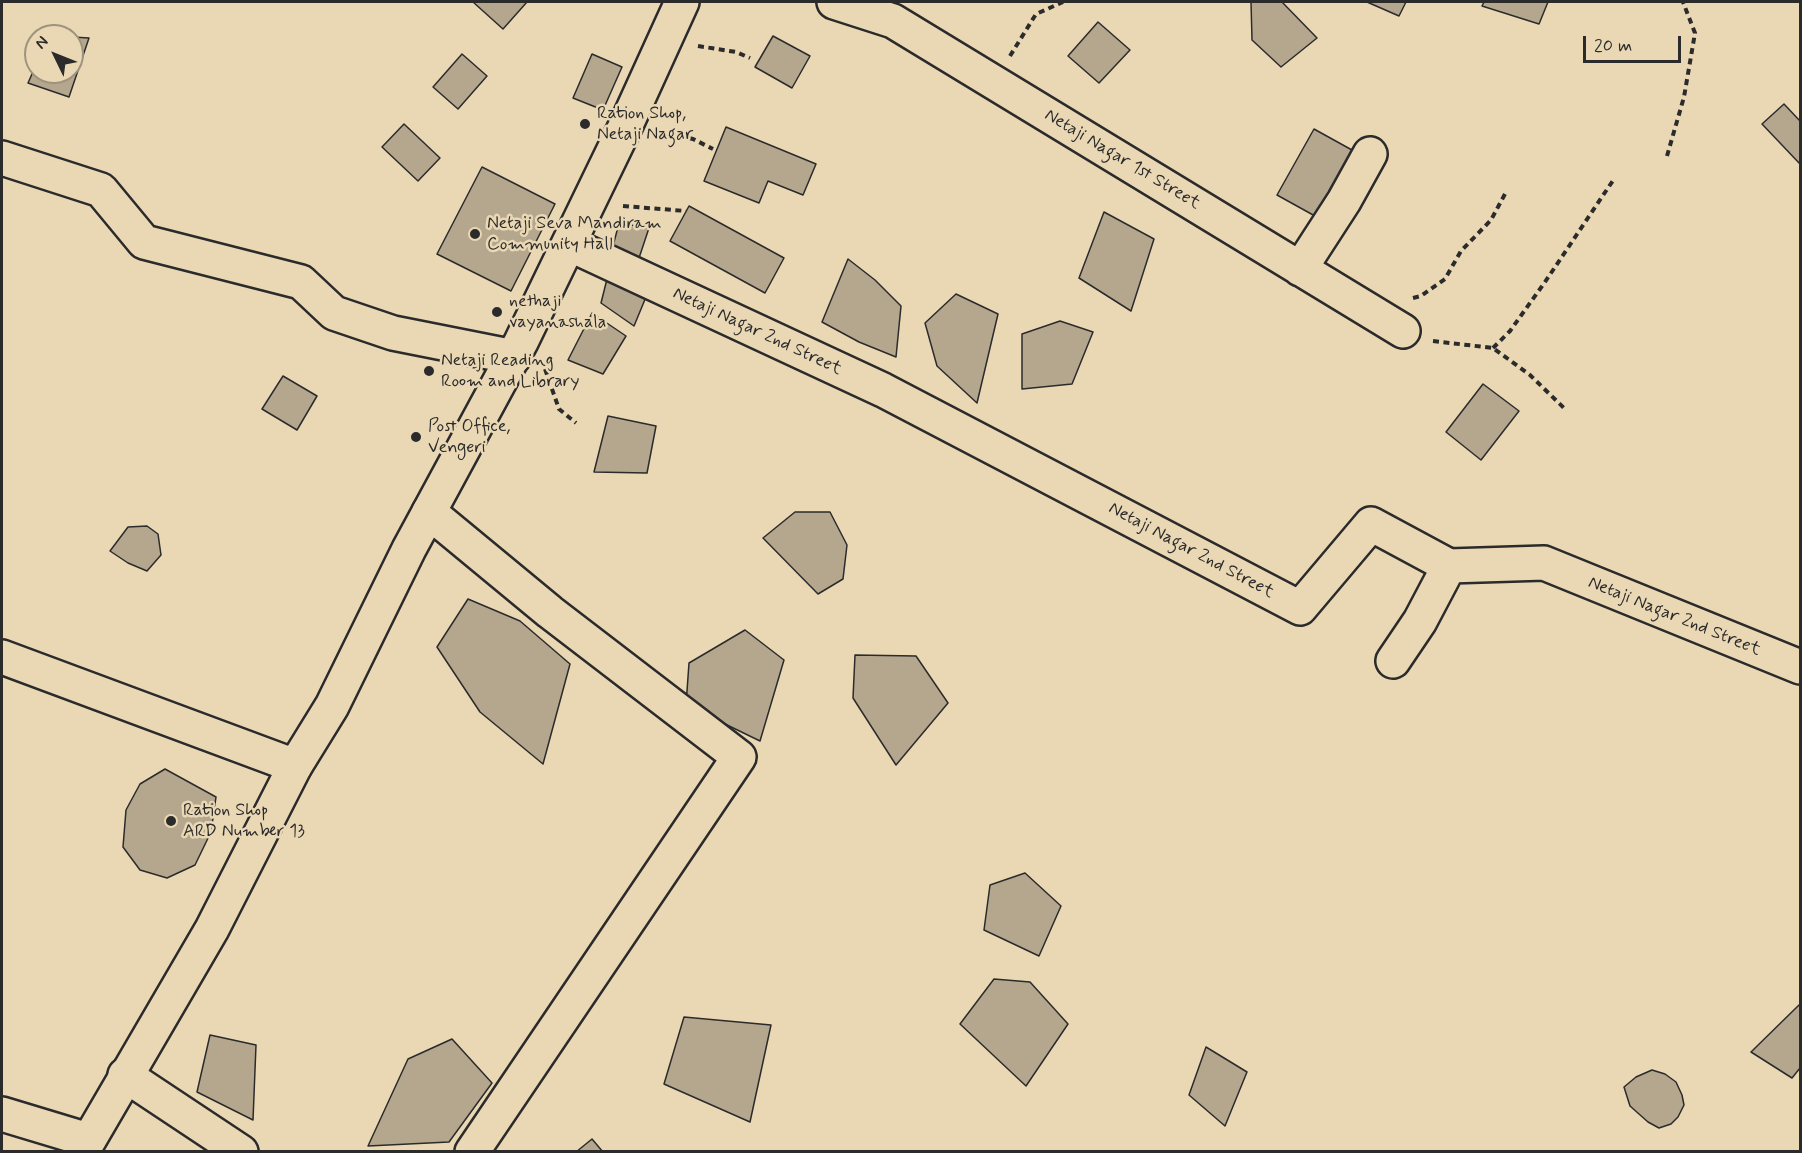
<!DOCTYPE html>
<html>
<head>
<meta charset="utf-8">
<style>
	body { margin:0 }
	#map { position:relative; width:1802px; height:1153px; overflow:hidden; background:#ead8b5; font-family:Mynerve,sans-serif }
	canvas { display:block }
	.frame { position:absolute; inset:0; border:3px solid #2b2b2b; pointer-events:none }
	.north { position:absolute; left:24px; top:24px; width:60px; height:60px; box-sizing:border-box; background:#ead8b5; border:2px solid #9e937e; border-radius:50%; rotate:313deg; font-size:16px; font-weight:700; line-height:24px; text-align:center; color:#2b2b2b }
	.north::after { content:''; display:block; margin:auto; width:21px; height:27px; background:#2b2b2b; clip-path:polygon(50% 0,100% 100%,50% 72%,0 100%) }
	.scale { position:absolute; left:1583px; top:36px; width:98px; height:27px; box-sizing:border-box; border:3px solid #2b2b2b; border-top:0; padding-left:8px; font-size:18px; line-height:21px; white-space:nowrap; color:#2b2b2b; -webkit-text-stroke:4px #ead8b5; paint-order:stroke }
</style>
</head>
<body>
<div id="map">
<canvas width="1802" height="1153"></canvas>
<div class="frame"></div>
<div class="north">N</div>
<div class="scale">20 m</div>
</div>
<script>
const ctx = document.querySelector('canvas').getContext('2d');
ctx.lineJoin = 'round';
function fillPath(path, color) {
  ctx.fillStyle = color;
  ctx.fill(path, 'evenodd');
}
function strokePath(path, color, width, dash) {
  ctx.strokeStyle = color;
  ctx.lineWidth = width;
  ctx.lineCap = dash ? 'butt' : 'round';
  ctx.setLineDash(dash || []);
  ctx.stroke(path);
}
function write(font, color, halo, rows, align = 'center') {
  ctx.font = font + ' Mynerve,sans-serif';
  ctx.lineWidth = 5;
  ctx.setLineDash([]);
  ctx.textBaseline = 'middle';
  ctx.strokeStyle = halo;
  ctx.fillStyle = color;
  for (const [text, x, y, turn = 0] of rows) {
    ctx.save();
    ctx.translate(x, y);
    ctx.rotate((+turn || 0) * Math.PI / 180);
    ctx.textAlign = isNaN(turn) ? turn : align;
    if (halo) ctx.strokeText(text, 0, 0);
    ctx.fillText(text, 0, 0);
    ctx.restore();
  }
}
const building = new Path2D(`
	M473,2H527L503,29Z
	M1251,2H1282L1317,38L1281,67L1252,40Z
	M1367,2H1406L1399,16Z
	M1484,2H1548L1539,24L1482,6Z
	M1098,22L1130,50L1099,83L1068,56Z
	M773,36L810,56L792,88L755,67Z
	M72,37L89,38L69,97L28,83L36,65V72H72Z
	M462,54L487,76L458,109L433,87Z
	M592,54L622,67L603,110L573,98Z
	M1784,104L1800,121V164L1762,124Z
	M404,124L440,158L418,181L382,147Z
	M726,127L816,164L803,195L768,181L759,203L704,181Z
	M1314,129L1361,155L1324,221L1277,195Z
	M482,167L555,204L511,291L437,254Z
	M689,206L784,258L765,293L670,241Z
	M1104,212L1154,239L1131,311L1079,278Z
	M619,223L649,228L639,258L612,250Z
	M848,259L875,280L901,306L896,357L859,342L822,322Z
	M608,275L646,297L634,326L601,303Z
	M956,294L998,314L977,403L937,366L925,323Z
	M592,313L626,336L603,374L568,360Z
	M1060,321L1093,332L1072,384L1022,389V334Z
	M283,376L317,396L297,430L262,409Z
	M1483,384L1519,411L1481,460L1446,432Z
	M608,416L656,426L647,473L594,472Z
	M795,512H830L847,545L843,579L818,594L763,538Z
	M147,526L158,534L161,555L147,571L128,563L110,551L128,527Z
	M468,599L520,621L570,664L543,764L480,712L437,647Z
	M745,630L784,660L760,741L686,705L689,663Z
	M855,655L916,656L948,703L896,765L853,698Z
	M165,769L216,797L211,832L195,865L167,878L140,870L123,847L126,810L140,784Z
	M1025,873L1061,906L1039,956L984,930L990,885Z
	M994,979L1030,982L1068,1024L1026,1086L960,1024Z
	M1799,1005L1800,1007V1068L1792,1078L1751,1052Z
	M684,1017L771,1025L750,1122L664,1084Z
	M210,1035L256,1045L253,1120L197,1092Z
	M452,1039L492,1083L449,1142L368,1146L408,1059Z
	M1206,1047L1247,1072L1225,1126L1189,1095Z
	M1652,1070L1665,1074L1676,1082L1682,1095L1684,1105L1678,1117L1671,1124L1659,1128L1648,1122L1630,1106L1624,1087L1636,1077Z
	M592,1139L603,1152H576Z`);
fillPath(building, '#b5a78e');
strokePath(building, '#2b2b2b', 1.5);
const minor = new Path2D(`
	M834,2L893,21L1403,331
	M2,158L101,190L144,242L301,282L334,313L393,333L514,357
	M569,244L883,390L1300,608L1371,524L1449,566L1544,563L1800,667
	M1300,269L1344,201L1370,154
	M429,512L550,612L739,757L472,1152
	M2,657L295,766
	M1393,661L1420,621L1449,566
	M125,1075L241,1152
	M2,1114L88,1140`);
const major = new Path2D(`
	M82,1152L212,929L295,766L332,706L409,549L521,342L626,125L682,2`);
strokePath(minor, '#2b2b2b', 38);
strokePath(major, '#2b2b2b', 38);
strokePath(new Path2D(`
	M698,46L736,52L750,58
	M1010,56L1036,14L1063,2
	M659,131L693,139L713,149
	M1667,156L1684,97L1695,33L1683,2
	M623,206L686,211
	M1413,298L1421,296L1445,279L1461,251L1491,220L1505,194
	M1433,341L1493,348L1530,375L1566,410
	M1493,348L1510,331L1545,282L1614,179
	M545,369L559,409L576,423`), '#2b2b2b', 4, [6, 4.5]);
strokePath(minor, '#ead8b5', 33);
strokePath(major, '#ead8b5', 33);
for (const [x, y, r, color] of [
	[585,124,6,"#2b2b2b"],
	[475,234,6,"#2b2b2b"],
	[497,312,6,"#2b2b2b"],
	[429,371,6,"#2b2b2b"],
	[416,437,6,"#2b2b2b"],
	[171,821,6,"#2b2b2b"]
]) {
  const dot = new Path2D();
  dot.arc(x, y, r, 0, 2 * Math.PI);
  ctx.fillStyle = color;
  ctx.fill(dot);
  strokePath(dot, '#ead8b5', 2);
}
write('18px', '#2b2b2b', '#ead8b5', [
	["Ration Shop,",597,114],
	["Netaji Nagar",597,135],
	["Netaji Seva Mandiram",487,224],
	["Community Hall",487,245],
	["nethaji",509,302],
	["vayanashala",509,323],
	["Netaji Reading",441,361],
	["Room and Library",441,382],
	["Post Office,",428,427],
	["Vengeri",428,448],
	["Ration Shop",183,811],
	["ARD Number 13",183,832]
], 'left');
write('18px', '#2b2b2b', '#ead8b5', [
	["Netaji Nagar 1st Street",1122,160,31],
	["Netaji Nagar 2nd Street",757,332,25],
	["Netaji Nagar 2nd Street",1191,551,28],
	["Netaji Nagar 2nd Street",1674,617,22]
]);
</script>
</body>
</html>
